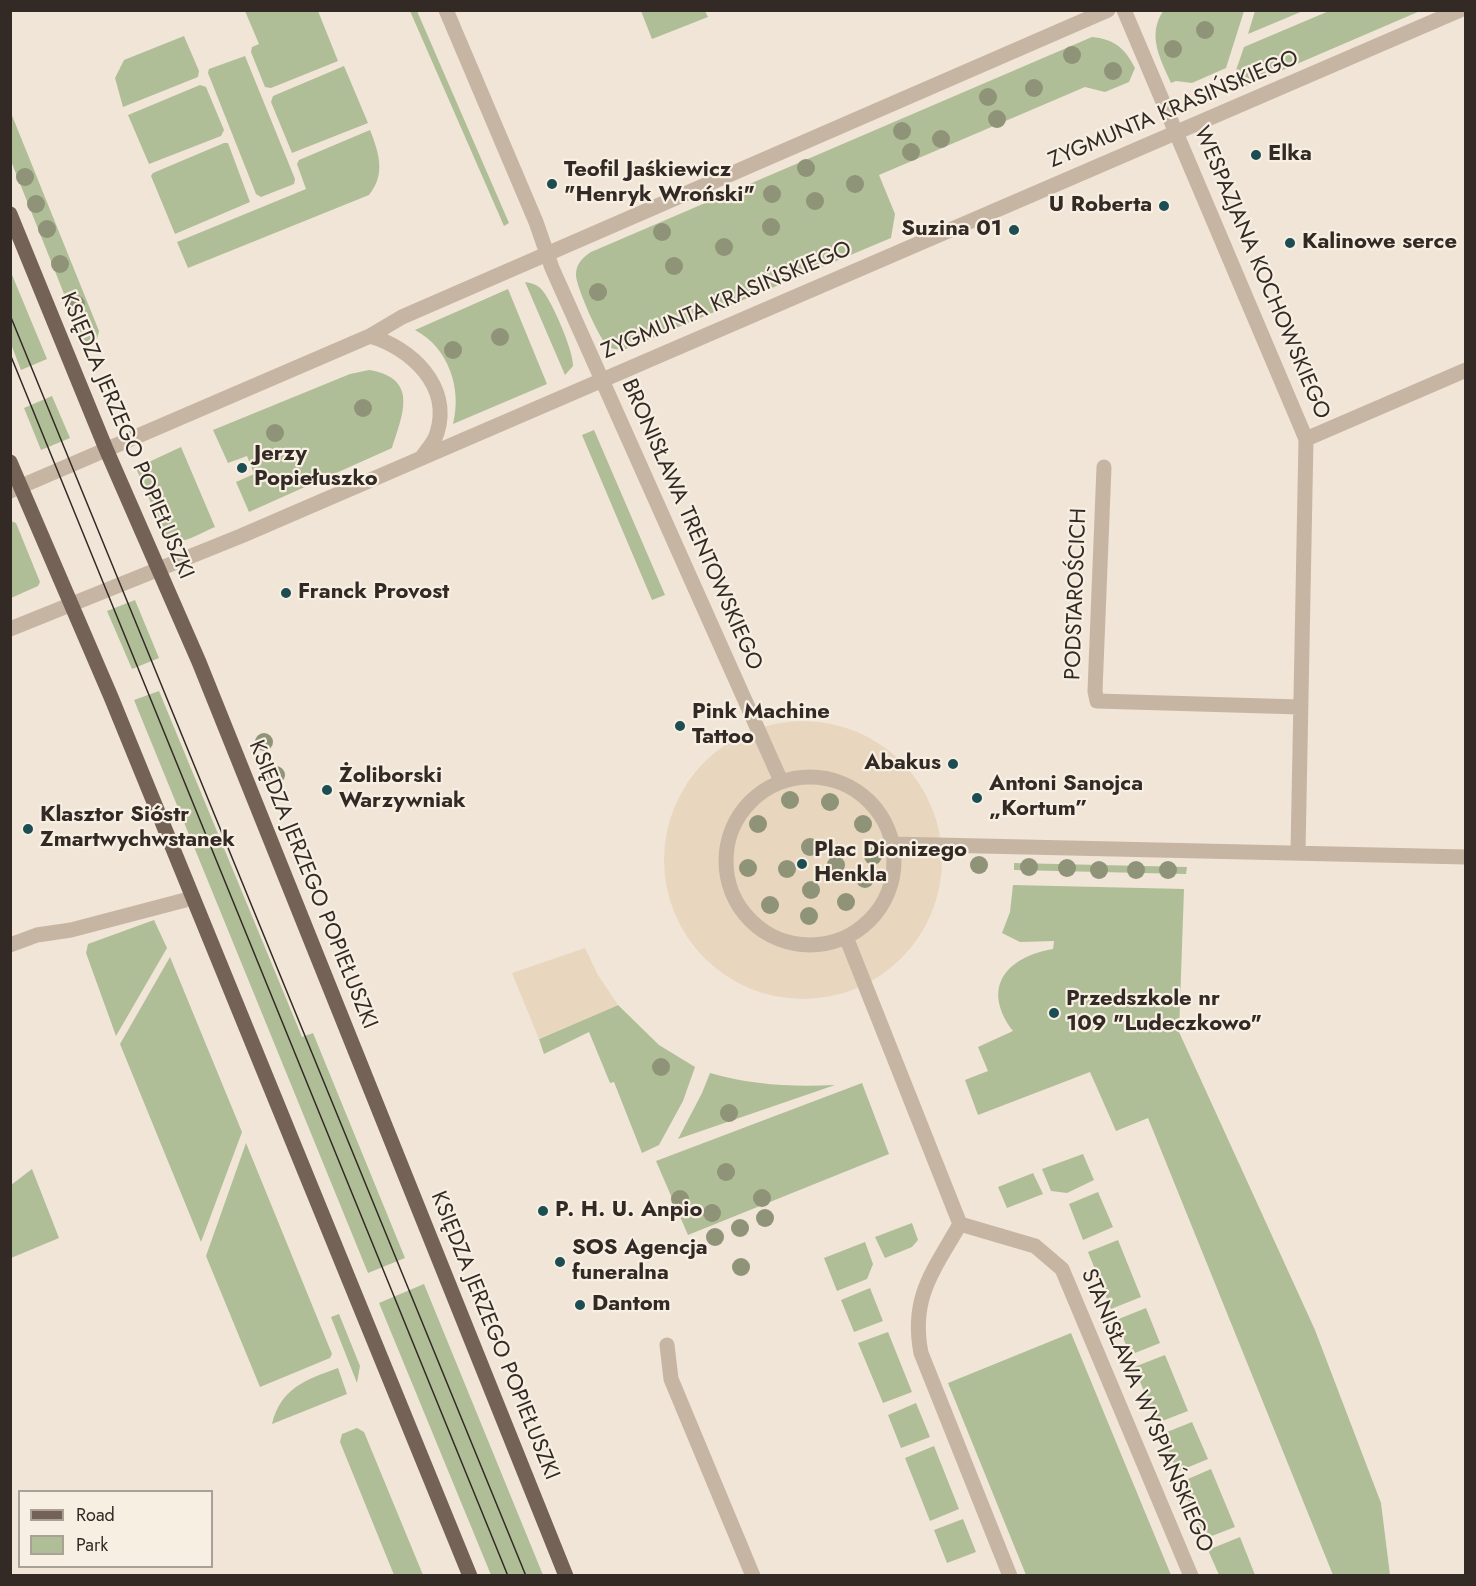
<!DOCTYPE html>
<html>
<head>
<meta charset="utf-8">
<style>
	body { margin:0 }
	#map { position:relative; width:1476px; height:1586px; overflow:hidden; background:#f0e5d7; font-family:Jost,sans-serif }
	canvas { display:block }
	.frame { position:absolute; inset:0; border:12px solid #332a25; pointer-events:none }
	.legend { position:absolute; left:18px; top:1490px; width:195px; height:78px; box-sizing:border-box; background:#f8efe3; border:2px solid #a9a097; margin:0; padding:8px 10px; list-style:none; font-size:18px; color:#332a25 }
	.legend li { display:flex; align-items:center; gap:12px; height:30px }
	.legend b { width:30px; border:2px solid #a9a097 }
</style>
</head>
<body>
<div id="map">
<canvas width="1476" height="1586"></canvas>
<div class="frame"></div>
<ul class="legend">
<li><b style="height:8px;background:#746257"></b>Road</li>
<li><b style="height:16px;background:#b0be98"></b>Park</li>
</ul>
</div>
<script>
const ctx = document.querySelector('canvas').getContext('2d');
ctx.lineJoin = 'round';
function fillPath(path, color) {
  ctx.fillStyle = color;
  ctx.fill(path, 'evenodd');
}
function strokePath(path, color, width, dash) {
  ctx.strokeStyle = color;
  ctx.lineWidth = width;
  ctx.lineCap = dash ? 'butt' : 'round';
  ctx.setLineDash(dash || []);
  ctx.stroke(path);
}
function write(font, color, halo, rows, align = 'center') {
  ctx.font = font + ' Jost,sans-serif';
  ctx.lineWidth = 4.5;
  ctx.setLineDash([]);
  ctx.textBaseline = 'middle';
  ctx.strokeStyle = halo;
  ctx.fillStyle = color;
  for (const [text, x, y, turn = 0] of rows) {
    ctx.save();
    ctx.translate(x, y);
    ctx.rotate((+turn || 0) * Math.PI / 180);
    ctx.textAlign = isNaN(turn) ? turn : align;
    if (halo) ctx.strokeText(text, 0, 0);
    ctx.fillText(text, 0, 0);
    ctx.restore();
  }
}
fillPath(new Path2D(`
	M245,11H318L338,61L271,88L265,87L251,52L252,47L259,44Z
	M410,11H417L509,223L504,226Z
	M641,11H705L708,17L652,39Z
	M1163,11H1244L1226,68L1192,83L1176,81L1171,83C1160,58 1147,36 1163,11Z
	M1255,11V10L1303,11L1248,34Z
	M1329,11H1420L1234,91L1231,85L1244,47Z
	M184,36L199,71L198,77L123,107L115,78L124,60Z
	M1092,37C1114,39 1125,48 1135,68L1129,82L1105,92L1085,87L879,175L895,214L891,238L626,349C620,350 613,350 608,346C600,341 575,284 576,274C576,264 583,257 591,252Z
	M245,56L295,179L294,184L261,197L256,194L208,73L209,69Z
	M344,66L368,123L292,153L271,102L273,96Z
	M200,85L206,87L224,130L221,136L149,164L128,115Z
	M11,113L99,331L97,339L84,344L11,161Z
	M370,130C379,153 386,174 369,195L188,268L177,242L306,189L297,164L299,160Z
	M224,143H228L250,202L175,234L151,176L153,173Z
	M10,270L47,359L21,370L11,344Z
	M525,282C532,283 538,285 542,290C552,301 574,352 573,366L565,375Z
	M508,289L547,384L453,424C462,389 449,348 415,330Z
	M369,370C419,378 403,414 392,448L249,512L236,482L254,474L247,456L228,463L213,430L350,374Z
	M52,396L70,438L41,450L24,408Z
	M594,430L665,595L652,600L582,435Z
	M181,447L215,527C200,533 178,549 165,536L136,468Z
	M11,521L16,523L40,582L38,586L11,598Z
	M135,600L159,658L132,669L107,611Z
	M159,691L302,1037L313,1033L405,1258L368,1273L134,700Z
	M1014,863L1187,867L1186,874L1014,870Z
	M1013,885L1184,889L1179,1032L1315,1330L1381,1503L1390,1575H1333L1148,1118L1116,1131L1090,1072L978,1115L965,1080L988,1071L978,1047L1013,1031C980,987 1007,957 1053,949L1054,941L1020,942L1002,933L1010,912Z
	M154,920L167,948L116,1036L86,953L88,944Z
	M170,957L242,1132L201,1242L120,1044Z
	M618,1005L659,1045L695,1067L683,1101L659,1145L642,1153L614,1082L610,1083L589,1032L544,1054L539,1039Z
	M710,1073C752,1085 791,1087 835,1085L678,1139L702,1093Z
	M862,1083L889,1154L688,1235L656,1161Z
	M246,1143L332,1354L330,1358L260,1387L206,1256Z
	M1083,1154L1094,1180L1067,1193L1051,1191L1042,1169Z
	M32,1169L59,1238L11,1258V1185Z
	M1033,1173L1043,1194L1007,1208L998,1187Z
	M1098,1192L1113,1227L1083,1240L1069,1204Z
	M912,1223L918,1240L912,1247L885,1258L875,1237Z
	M1118,1240L1141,1297L1111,1309L1088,1252Z
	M865,1242L873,1264L867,1279L837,1291L824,1258Z
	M424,1284L543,1575H491L379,1303Z
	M870,1288L883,1321L854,1332L841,1300Z
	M1146,1308L1160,1343L1130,1355L1116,1320Z
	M339,1314L360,1366L357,1383L331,1317Z
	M888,1332L912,1392L883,1403L858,1343Z
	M1071,1333L1171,1575H1026L948,1383Z
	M1165,1355L1188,1411L1157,1423L1134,1367Z
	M338,1368L347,1394L272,1424C281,1388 305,1380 338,1368Z
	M916,1403L930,1437L901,1448L888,1415Z
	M1192,1422L1208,1459L1177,1472L1162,1434Z
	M357,1428L364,1432L423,1575H394L340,1442L342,1434Z
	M934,1446L959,1509L930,1521L905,1458Z
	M1211,1469L1235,1527L1204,1539L1181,1482Z
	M963,1519L976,1552L947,1563L934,1530Z
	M1240,1537L1255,1575H1219L1208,1550Z`), '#b0be98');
fillPath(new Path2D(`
	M664 860a139 139 0 1 1 278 0a139 139 0 1 1-278 0Z
	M585,948L598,975L618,1005L539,1039L512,973Z`), '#e8d7be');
strokePath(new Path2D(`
	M446,10L536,222L552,268L781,781
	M1124,10L1306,439L1298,852
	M370,336C411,348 452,386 437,433C435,441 427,450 422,457
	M1306,439L1466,370
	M1104,467L1095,691L1097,701L1300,707
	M10,491L370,336L402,317L1108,10
	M10,629L241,536L1460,10
	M726 861a84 84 0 1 1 168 0a84 84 0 1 1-168 0Z
	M893,844L1466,857
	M846,937L960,1224
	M10,945L37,935L71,930L193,898
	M667,1345L671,1379L753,1576
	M1010,1576L921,1353C910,1297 934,1270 960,1224L1035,1246L1062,1269L1191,1576`), '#c7b5a4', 15);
strokePath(new Path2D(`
	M10,214L106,449L199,662L566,1576
	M10,462L111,697L470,1576`), '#746257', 15);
strokePath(new Path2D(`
	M10,315L526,1576
	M10,354L508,1576`), '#332a25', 1.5);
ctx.fillStyle = '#8f9378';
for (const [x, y] of [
	[1205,30],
	[1173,49],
	[1072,55],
	[1113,71],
	[1034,88],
	[988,97],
	[997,119],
	[902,131],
	[941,139],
	[911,152],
	[806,168],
	[25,177],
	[855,184],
	[772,194],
	[815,201],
	[36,204],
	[771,227],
	[47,229],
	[662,232],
	[724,247],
	[60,264],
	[674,266],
	[598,292],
	[76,304],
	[500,337],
	[453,350],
	[363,408],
	[275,433],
	[264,742],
	[276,775],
	[790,800],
	[830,802],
	[758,824],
	[863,824],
	[810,847],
	[873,856],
	[836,865],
	[979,865],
	[1029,867],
	[748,868],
	[1067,868],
	[787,869],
	[1099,870],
	[1136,870],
	[1168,870],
	[865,879],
	[811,890],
	[846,902],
	[770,905],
	[809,916],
	[661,1067],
	[729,1113],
	[726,1172],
	[762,1198],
	[680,1199],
	[712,1213],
	[765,1218],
	[740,1228],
	[715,1237],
	[741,1267]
]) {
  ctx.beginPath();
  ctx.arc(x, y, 9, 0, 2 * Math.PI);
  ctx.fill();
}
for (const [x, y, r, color] of [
	[1256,155,6,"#1c4d52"],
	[552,184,6,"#1c4d52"],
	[1164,206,6,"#1c4d52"],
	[1014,230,6,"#1c4d52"],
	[1290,243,6,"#1c4d52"],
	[242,468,6,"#1c4d52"],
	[286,593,6,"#1c4d52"],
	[680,726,6,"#1c4d52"],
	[953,764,6,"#1c4d52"],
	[327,790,6,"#1c4d52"],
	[977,798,6,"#1c4d52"],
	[28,829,6,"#1c4d52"],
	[802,864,6,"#1c4d52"],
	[1054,1013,6,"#1c4d52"],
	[543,1211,6,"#1c4d52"],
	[560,1262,6,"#1c4d52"],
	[580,1305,6,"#1c4d52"]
]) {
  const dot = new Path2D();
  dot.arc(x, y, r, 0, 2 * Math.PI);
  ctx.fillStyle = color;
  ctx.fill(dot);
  strokePath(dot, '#f8efe3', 2);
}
write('22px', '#332a25', '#f8efe3', [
	["ZYGMUNTA KRASIŃSKIEGO",1174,110,-23],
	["WESPAZJANA KOCHOWSKIEGO",1261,273,67],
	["ZYGMUNTA KRASIŃSKIEGO",727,301,-23],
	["KSIĘDZA JERZEGO POPIEŁUSZKI",126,436,67],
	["BRONISŁAWA TRENTOWSKIEGO",691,525,66],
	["PODSTAROŚCICH",1077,594,-88],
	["KSIĘDZA JERZEGO POPIEŁUSZKI",312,885,68],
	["KSIĘDZA JERZEGO POPIEŁUSZKI",494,1336,68],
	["STANISŁAWA WYSPIAŃSKIEGO",1146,1411,67]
]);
write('bold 22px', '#332a25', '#f8efe3', [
	["Elka",1268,155],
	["Teofil Jaśkiewicz",564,171],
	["\"Henryk Wroński\"",564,196],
	["U Roberta",1152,206,"right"],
	["Suzina 01",1002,230,"right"],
	["Kalinowe serce",1302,243],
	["Jerzy",254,455],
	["Popiełuszko",254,480],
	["Franck Provost",298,593],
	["Pink Machine",692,713],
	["Tattoo",692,738],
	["Abakus",941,764,"right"],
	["Żoliborski",339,777],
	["Warzywniak",339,802],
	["Antoni Sanojca",989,785],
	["„Kortum”",989,810],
	["Klasztor Sióstr",40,816],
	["Zmartwychwstanek",40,841],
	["Plac Dionizego",814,851],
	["Henkla",814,876],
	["Przedszkole nr",1066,1000],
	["109 \"Ludeczkowo\"",1066,1025],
	["P. H. U. Anpio",555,1211],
	["SOS Agencja",572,1249],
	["funeralna",572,1274],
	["Dantom",592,1305]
], 'left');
</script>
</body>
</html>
